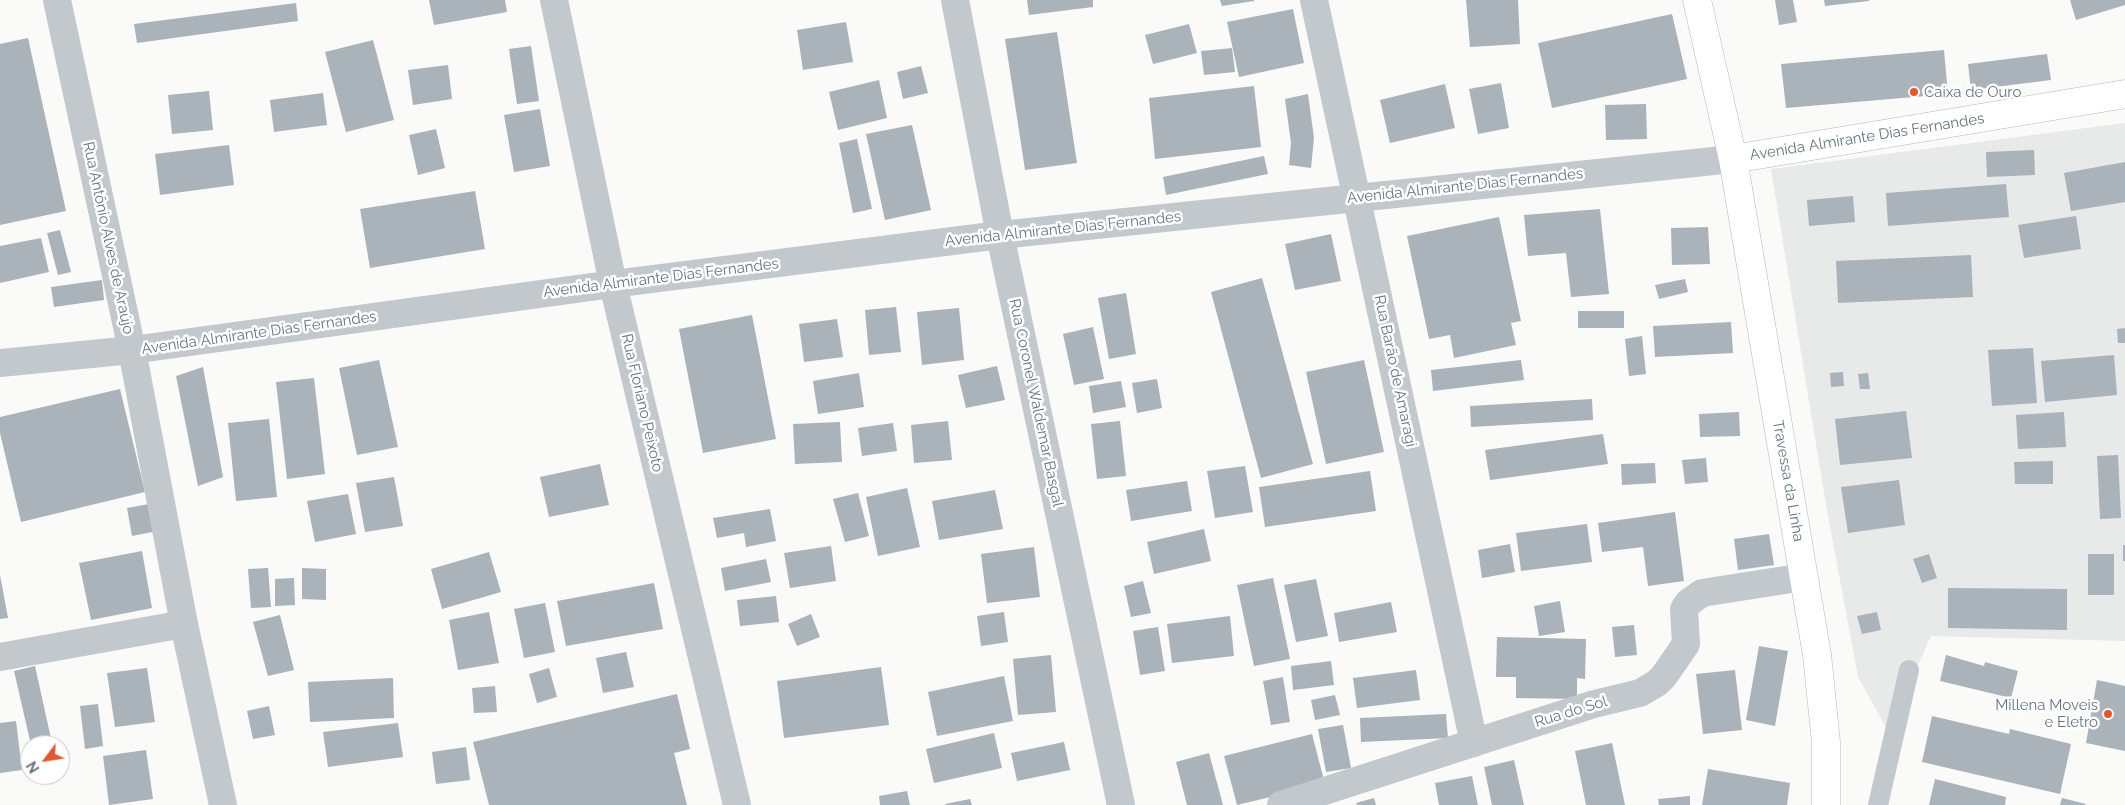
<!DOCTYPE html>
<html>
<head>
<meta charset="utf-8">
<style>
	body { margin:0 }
	#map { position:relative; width:2125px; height:805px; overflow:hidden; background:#fafaf8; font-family:Raleway,sans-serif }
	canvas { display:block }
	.north { position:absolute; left:20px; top:735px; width:50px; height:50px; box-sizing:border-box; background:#fff; border:1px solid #c1c8cd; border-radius:50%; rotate:239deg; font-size:14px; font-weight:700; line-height:20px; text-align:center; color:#657683 }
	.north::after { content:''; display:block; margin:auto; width:18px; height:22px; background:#e4572e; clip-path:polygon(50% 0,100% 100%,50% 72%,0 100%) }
</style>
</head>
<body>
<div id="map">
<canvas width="2125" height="805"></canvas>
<div class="north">N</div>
</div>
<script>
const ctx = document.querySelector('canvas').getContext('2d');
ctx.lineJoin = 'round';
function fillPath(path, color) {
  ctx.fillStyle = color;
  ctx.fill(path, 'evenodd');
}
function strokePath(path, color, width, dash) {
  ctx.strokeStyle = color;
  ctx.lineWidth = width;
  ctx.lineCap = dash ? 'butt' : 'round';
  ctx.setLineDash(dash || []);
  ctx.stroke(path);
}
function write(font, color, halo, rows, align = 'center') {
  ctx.font = font + ' Raleway,sans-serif';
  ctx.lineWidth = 5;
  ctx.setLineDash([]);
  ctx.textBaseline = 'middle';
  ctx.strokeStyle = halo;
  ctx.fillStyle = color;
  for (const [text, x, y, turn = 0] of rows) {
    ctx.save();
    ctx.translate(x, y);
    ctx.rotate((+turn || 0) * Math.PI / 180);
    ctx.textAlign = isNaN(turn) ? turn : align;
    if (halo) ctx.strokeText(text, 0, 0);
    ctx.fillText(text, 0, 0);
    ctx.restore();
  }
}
fillPath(new Path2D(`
	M2125,123V641L1931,636L1888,731L1858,677L1826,505L1771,169Z`), '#e8e9e9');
fillPath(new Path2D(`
	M429,0H505L507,12L434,25Z
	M1027,0H1093V7L1029,15Z
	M1220,0H1254V1L1222,6Z
	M1466,0H1518L1520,44L1470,47Z
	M1775,0H1793L1797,22L1779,25Z
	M1824,0H1869V1L1825,6Z
	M2070,0H2125V5L2076,20Z
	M296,3L298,21L137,43L134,24Z
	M1293,9L1304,63L1239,77L1227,22Z
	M1672,14L1687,79L1552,108L1538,43Z
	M846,22L853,62L803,70L797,30Z
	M1189,24L1197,53L1153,64L1145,35Z
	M1057,32L1077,163L1025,170L1005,39Z
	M28,38L66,211L0,225V44Z
	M373,40L394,120L346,132L325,52Z
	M531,46L539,101L517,104L509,49Z
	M1232,48L1235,72L1204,75L1201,51Z
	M1944,50L1948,94L1786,108L1781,64Z
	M2047,54L2051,80L1971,90L1968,64Z
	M448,65L452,99L413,105L408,70Z
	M921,66L928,93L903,99L897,72Z
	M879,80L887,118L838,130L829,92Z
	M1501,83L1509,128L1478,134L1469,89Z
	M1445,84L1455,128L1390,143L1380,100Z
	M1254,86L1261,147L1155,159L1149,98Z
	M209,91L213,130L172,134L168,95Z
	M323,93L327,125L274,132L270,100Z
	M1308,94L1314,138L1311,168L1289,165L1291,143L1285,99Z
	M1646,104L1647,139L1606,140L1605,105Z
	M540,109L550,166L514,172L504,115Z
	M912,125L931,210L885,220L866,134Z
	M436,129L445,168L418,175L409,135Z
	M857,139L872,209L853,213L839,143Z
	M229,145L234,185L160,195L155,154Z
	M2034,150L2035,175L1987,177L1986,152Z
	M1264,156L1268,174L1166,195L1163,177Z
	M2125,162V202L2071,211L2064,173Z
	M2006,184L2009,217L1888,226L1886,193Z
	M475,191L485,249L370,268L360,209Z
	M1853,196L1855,222L1809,226L1807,200Z
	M1600,209L1609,294L1571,297L1566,253L1528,256L1524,215Z
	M2076,216L2081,249L2024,258L2018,225Z
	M1499,217L1521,321L1511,323L1516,345L1454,358L1450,335L1429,339L1407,236Z
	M1708,227L1710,264L1672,265L1671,228Z
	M60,230L71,272L58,275L47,233Z
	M1331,234L1341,281L1295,290L1285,244Z
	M41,238L49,272L0,283V246Z
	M1971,255L1973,297L1838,303L1836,261Z
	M1262,278L1313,464L1261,478L1211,292Z
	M1685,279L1688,292L1659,299L1655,285Z
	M102,280L104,300L54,307L51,287Z
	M1126,293L1136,354L1109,359L1098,298Z
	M896,307L901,352L869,355L865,310Z
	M959,308L964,360L922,365L917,312Z
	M1578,311H1624V328H1578Z
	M752,315L776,439L703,453L679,329Z
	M837,319L843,357L804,362L799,324Z
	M1731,322L1733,353L1655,357L1653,326Z
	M1093,327L1104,379L1074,385L1063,334Z
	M2125,328V343H2118L2117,329Z
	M1642,336L1646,374L1629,376L1625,339Z
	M2033,348L2037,403L1992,406L1988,350Z
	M2114,355L2117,395L2045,402L2041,361Z
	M379,360L398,447L357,455L339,368Z
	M1364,360L1384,452L1326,464L1306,372Z
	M1521,360L1524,380L1433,391L1431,370Z
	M997,366L1005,400L966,408L958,375Z
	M203,367L223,477L198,486L176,376Z
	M1843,372L1844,386L1831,387L1830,373Z
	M859,373L864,407L818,414L813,381Z
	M1868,373L1870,389H1860L1858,374Z
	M314,378L325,474L287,479L276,382Z
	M1157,379L1162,408L1137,413L1132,383Z
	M1121,381L1126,407L1093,413L1089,386Z
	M120,389L145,492L21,522L0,433V417Z
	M1592,399L1593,420L1471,427L1470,406Z
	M1906,411L1912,458L1840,465L1835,419Z
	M1739,412L1740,436L1700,437L1699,414Z
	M2064,412L2066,447L2018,449L2016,415Z
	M269,419L277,497L236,501L228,423Z
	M948,421L952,460L914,463L911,425Z
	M1120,421L1126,476L1097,479L1091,424Z
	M840,422L842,462L795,464L793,424Z
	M893,423L897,451L862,456L858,428Z
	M1603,434L1608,464L1490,480L1485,450Z
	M2118,455L2121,518L2100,519L2097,456Z
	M1706,458L1708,482L1685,484L1682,460Z
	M2053,461V484H2015L2014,462Z
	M1655,463L1656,483L1622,485L1621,464Z
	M600,464L609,505L549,517L540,477Z
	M1245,466L1253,512L1215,518L1207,471Z
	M1370,471L1376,511L1265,527L1259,487Z
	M394,477L403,526L365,532L356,483Z
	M1899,480L1905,525L1848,533L1841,487Z
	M1187,481L1192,511L1131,521L1126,490Z
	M907,488L920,547L878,556L866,497Z
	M995,490L1003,529L939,540L932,501Z
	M858,493L869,536L845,542L833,499Z
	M348,494L356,534L315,542L307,501Z
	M154,503L158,531L132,536L127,508Z
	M770,509L776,541L746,547L744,533L717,538L713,518Z
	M1675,512L1684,581L1648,586L1643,547L1602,552L1598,523Z
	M1587,524L1592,562L1521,571L1516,533Z
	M1204,529L1211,561L1154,574L1147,542Z
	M1769,534L1774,565L1738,570L1734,539Z
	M1510,544L1515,572L1482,578L1478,550Z
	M2123,545H2125V561H2123Z
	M831,546L836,581L790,588L784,553Z
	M1034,547L1040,597L987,603L981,554Z
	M142,551L152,608L91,620L79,563Z
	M489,552L501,592L442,609L431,569Z
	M1929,554L1937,578L1922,583L1913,559Z
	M2088,554H2114V595H2088Z
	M766,559L771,582L725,591L721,568Z
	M268,568L271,607L251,608L248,569Z
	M302,568L326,569V600L302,599Z
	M0,575L8,618L0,619Z
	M294,578L295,605L275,606V579Z
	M1273,578L1290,659L1254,666L1237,585Z
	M1316,579L1328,636L1296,642L1284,585Z
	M1143,581L1151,613L1131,617L1124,586Z
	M654,583L663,629L566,646L557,601Z
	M1948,588L2067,589V630L1948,628Z
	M776,596L779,622L740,626L737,600Z
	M1560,601L1565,632L1539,636L1534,606Z
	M1391,602L1397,632L1339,642L1334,613Z
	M545,603L555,652L524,658L514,609Z
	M489,612L499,663L458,670L449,620Z
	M1004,612L1008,642L981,646L977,616Z
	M1877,612L1881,630L1862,634L1857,616Z
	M811,614L820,637L797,646L788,624Z
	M280,615L294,670L268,676L253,622Z
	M1230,616L1234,656L1172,663L1167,624Z
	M1634,625L1637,655L1615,657L1612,627Z
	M1158,627L1165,671L1140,675L1133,631Z
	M1497,637L1586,639L1585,679L1577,678V699L1516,698V677H1496Z
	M1759,646L1788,651L1775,726L1746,720Z
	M626,652L634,687L603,693L596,658Z
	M1051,655L1056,712L1018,715L1013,659Z
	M1946,655L1984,666L1985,662L2018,671L2011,698L1940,681Z
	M1331,661L1334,685L1293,690L1291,666Z
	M35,666L52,743L43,745H31L14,671Z
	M881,667L889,725L784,738L777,681Z
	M147,668L155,722L115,727L107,673Z
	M549,668L557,697L537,703L529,674Z
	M1416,670L1420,700L1357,708L1353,678Z
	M1735,670L1742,730L1703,734L1696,674Z
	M1004,676L1013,721L937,736L928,692Z
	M1283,677L1290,722L1271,725L1263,681Z
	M393,678L394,718L310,722L308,682Z
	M2097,680L2125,686V751L2086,743Z
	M495,686L497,712L474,713L472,688Z
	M677,694L690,749L674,753L687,805H489L473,742Z
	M1335,695L1340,715L1315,720L1311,700Z
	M98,704L103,746L85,749L80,706Z
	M269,706L275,735L253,739L247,711Z
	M1446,714L1448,738L1361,742L1360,718Z
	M1932,716L2009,734L2010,729L2071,744L2060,794L1922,762Z
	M16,721L22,770L0,773V723Z
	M398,723L403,757L328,767L323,732Z
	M1343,725L1351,768L1326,772L1318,729Z
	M994,733L1002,768L934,783L926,749Z
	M1312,734L1325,784L1237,805L1224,756Z
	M1064,742L1070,770L1017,781L1011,753Z
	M1612,743L1625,805H1586L1575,751Z
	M466,747L470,780L436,784L432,752Z
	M146,750L153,799L109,805L103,756Z
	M1209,753L1223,805H1187L1176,762Z
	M1514,760L1524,805H1492L1484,767Z
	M1708,769L1790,783L1787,805H1702Z
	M1472,776L1478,805H1439L1435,783Z
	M1935,779L2006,797L2005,805H1929Z
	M907,791L910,805H880L879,796Z
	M1690,796V805H1659L1658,799Z
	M1374,798L1376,805H1357L1356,803Z
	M2062,798L2086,804L2085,805H2060Z
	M970,799L972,805H946L945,804Z`), '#aab3b9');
const secondary = new Path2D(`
	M1697,0L1733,159L1817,655L1826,742V805
	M1733,159L2125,94`);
strokePath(secondary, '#b3babf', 29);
strokePath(new Path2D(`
	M1878,805L1909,670`), '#c3c8cc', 20);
strokePath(new Path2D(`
	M57,0L132,350L184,624L223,805
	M554,0L613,284L737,805
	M955,0L1000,235L1121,805
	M1314,0L1474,743
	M0,363L132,350L613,284L1000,235L1733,159
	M0,657L184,624
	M1281,805L1594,704L1640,693L1657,683L1664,676L1686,644L1684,609L1688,603L1702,593L1804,577`), '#c3c8cc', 28);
strokePath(secondary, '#fff', 28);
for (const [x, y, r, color] of [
	[1914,92,5,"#e4572e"],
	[2108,714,5,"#e4572e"]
]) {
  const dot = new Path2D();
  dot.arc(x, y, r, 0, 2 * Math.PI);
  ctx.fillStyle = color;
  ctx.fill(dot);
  strokePath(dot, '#fff', 2);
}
write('15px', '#657683', '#fff', [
	["Caixa de Ouro",1924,92],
	["Millena Moveis",2098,705,"right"],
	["e Eletro",2098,722,"right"]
], 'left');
write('15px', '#657683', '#fff', [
	["Avenida Almirante Dias Fernandes",1867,137,-9],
	["Avenida Almirante Dias Fernandes",1465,186,-6],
	["Avenida Almirante Dias Fernandes",1063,229,-6],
	["Rua Antônio Alves de Araújo",108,238,78],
	["Avenida Almirante Dias Fernandes",661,278,-7],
	["Avenida Almirante Dias Fernandes",259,333,-8],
	["Rua Barão de Amaragi",1395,371,78],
	["Rua Floriano Peixoto",642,403,77],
	["Rua Coronel Waldemar Basgal",1036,403,78],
	["Travessa da Linha",1788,481,80],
	["Rua do Sol",1571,712,-17]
]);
</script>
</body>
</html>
